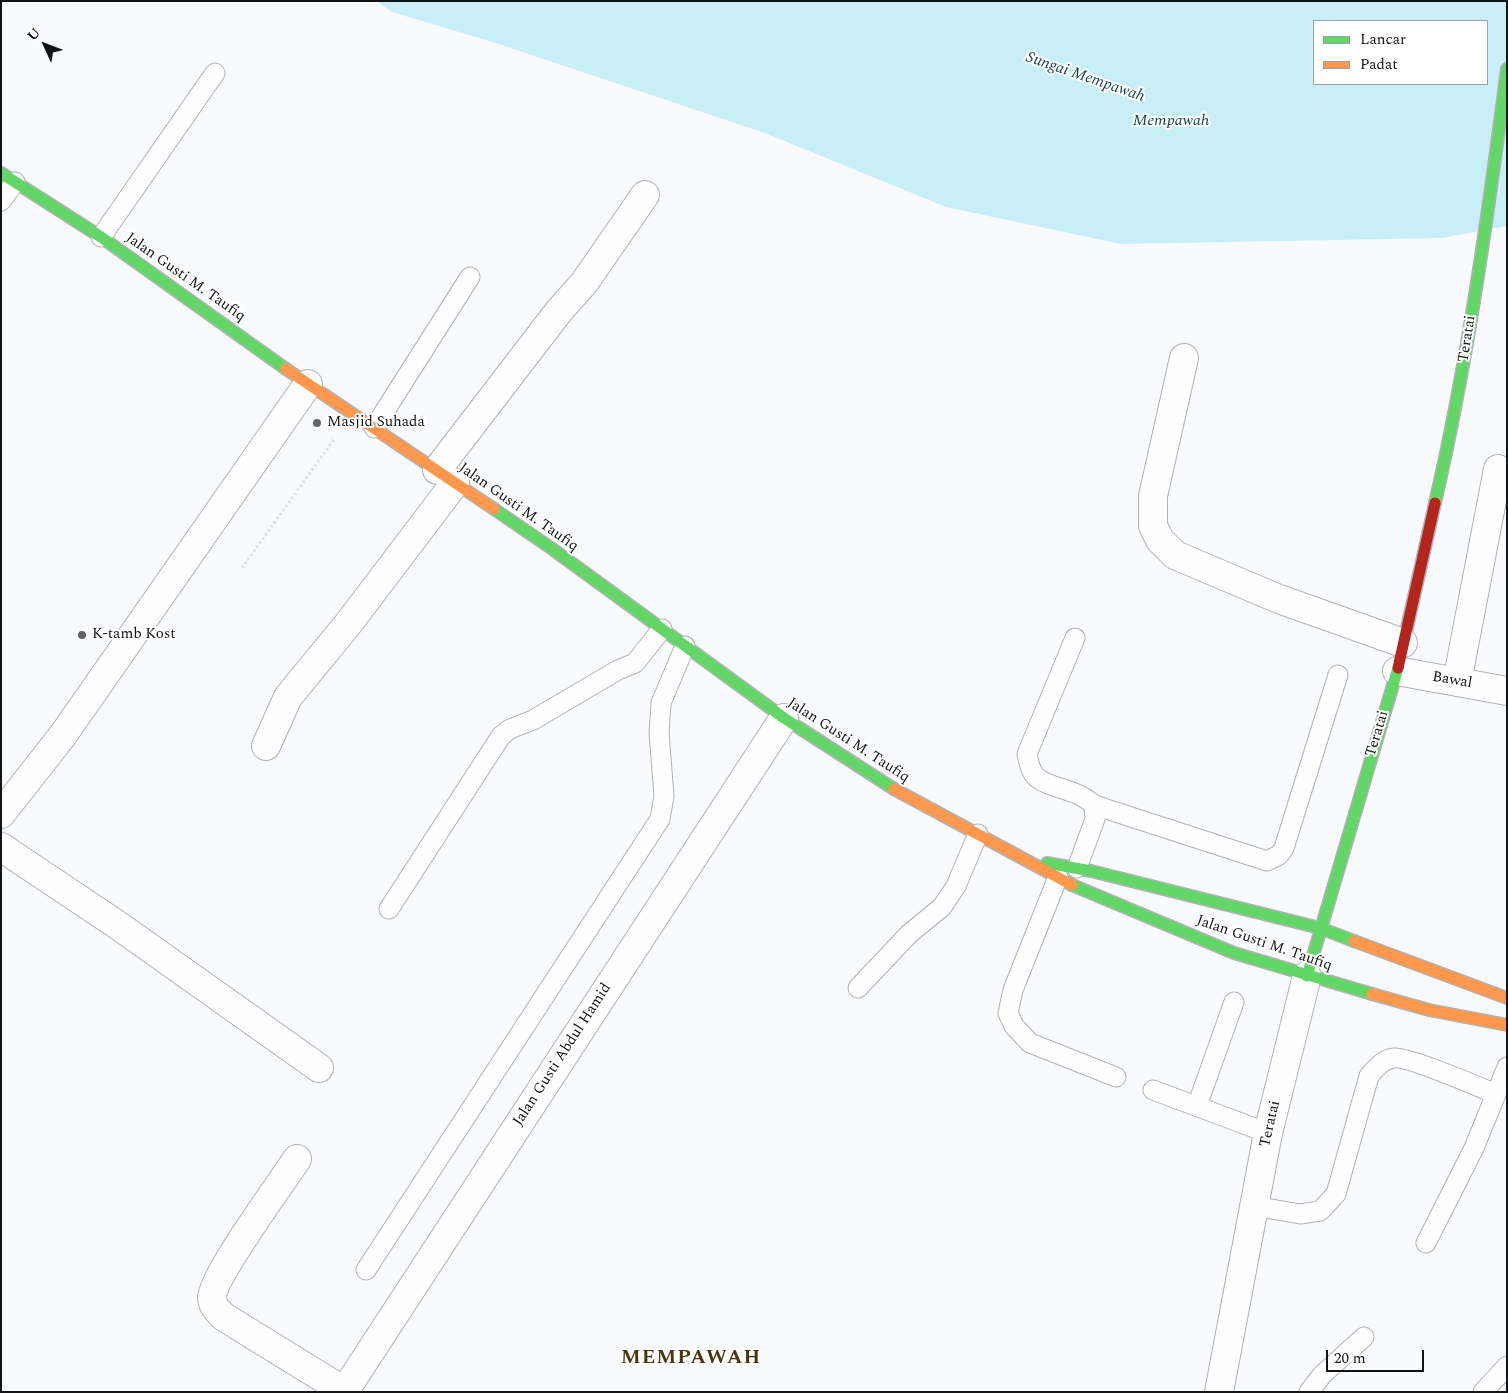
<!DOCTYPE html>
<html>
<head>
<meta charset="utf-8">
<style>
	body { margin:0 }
	#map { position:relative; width:1508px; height:1393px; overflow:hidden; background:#f8fafd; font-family:Spectral,serif }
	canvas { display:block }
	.frame { position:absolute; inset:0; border:2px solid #121315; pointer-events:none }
	.legend { position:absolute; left:1313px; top:20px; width:175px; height:65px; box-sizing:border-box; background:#fff; border:1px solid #a0a1a1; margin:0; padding:6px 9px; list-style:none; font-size:15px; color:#121315 }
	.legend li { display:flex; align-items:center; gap:10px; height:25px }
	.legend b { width:25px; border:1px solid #a0a1a1 }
	.north { position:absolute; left:20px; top:20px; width:50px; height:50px; -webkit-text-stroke:4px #fff; paint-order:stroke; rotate:313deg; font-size:14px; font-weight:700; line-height:20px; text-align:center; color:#121315 }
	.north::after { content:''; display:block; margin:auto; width:18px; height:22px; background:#121315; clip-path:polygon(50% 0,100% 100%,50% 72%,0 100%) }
	.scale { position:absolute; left:1326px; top:1350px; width:98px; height:22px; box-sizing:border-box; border:2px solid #121315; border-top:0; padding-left:6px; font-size:15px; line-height:18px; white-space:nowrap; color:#121315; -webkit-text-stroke:4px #fff; paint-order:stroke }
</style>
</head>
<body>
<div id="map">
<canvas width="1508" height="1393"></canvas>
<div class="frame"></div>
<ul class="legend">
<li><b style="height:6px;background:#63d668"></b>Lancar</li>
<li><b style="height:6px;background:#ff974d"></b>Padat</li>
</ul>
<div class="north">U</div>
<div class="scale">20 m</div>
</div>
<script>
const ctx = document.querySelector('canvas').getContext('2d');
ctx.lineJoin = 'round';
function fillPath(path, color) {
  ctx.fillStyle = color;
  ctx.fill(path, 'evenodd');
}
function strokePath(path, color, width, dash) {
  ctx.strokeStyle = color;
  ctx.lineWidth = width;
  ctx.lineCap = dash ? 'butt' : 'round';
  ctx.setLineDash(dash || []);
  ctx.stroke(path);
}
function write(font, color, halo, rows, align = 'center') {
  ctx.font = font + ' Spectral,serif';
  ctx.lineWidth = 4;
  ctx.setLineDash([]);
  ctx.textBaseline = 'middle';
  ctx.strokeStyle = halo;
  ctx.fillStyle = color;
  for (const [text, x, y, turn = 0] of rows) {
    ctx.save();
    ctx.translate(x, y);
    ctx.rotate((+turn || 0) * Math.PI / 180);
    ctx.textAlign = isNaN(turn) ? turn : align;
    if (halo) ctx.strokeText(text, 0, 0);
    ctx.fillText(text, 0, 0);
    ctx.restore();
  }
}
fillPath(new Path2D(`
	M377,1H1507V226L1442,238L1121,244L946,207L765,133L496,43L392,12ZM1314,21H1487V84H1314Z`), '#c8eff7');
const lane = new Path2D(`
	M1,201L15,182
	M101,237L215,73
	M374,428L470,277
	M1075,638L1027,754C1029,762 1030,771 1036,777C1050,789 1076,788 1094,805L1095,819L1077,868
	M1094,805L1267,861L1279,855L1284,848L1338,675
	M1058,877L1013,990L1008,1013L1014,1026L1030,1043L1116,1077
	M389,909L501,736L510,729L533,720L618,670L635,663L662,629
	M858,988L909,934L942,907L956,886L978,834
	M1153,1090L1268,1133
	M1197,1106L1234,1002
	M1254,1206L1300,1214L1320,1211L1336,1194L1369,1076C1376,1068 1383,1059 1394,1058C1407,1056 1479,1087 1496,1094
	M1426,1243L1474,1148L1507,1067
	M366,1270L660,819L664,796L659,733L661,703L685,646
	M1309,1392L1322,1375L1364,1337
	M1483,1392L1507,1366`);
const street = new Path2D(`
	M1184,358L1153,496V526L1160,540L1175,555L1279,599L1403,643
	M437,470L559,311L584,283L645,195
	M1397,671L1507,691
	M1457,682L1498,469
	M266,746L288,697L348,624L455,483
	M1,814L63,735L308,384
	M1,847L119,926L319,1068
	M297,1159C282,1182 212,1277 212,1298C213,1307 218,1311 224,1317L344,1391
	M344,1392L784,718
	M1219,1392L1268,1133L1307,976`);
const fast = new Path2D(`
	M1,173L101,237L286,369
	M1435,503C1468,360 1488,215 1507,69
	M494,509L551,548L784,718L894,789
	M1047,863L1091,871L1320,928L1354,941
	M1072,885L1234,953L1372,994
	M1307,976L1398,668`);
const slow = new Path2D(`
	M286,369L494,509
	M894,789L1072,885
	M1354,941L1507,998
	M1372,994L1429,1010L1507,1025`);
const jam = new Path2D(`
	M1398,668L1435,503`);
strokePath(lane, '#b0b1b3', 21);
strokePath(street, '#b0b1b3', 30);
strokePath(fast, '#b0b1b3', 14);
strokePath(slow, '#b0b1b3', 14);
strokePath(jam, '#b0b1b3', 14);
strokePath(new Path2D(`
	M242,568L335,438`), '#e0e0e2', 3, [2.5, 2.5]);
strokePath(lane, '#fefeff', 19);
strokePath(street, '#fefeff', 28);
strokePath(fast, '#63d668', 11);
strokePath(slow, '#ff974d', 11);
strokePath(jam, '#b3261e', 11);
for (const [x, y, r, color] of [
	[317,423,5,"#626466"],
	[82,635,5,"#626466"]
]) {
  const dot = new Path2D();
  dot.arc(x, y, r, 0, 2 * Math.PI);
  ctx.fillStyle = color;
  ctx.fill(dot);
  strokePath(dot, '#fff', 2);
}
write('15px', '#121315', '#fff', [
	["Jalan Gusti M. Taufiq",185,278,35],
	["Teratai",1468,339,-81],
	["Jalan Gusti M. Taufiq",518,508,35],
	["Bawal",1452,681,10],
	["Teratai",1378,734,-73],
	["Jalan Gusti M. Taufiq",848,741,33],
	["Jalan Gusti M. Taufiq",1264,944,19],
	["Jalan Gusti Abdul Hamid",563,1055,-57],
	["Teratai",1271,1124,-77]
]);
write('15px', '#121315', '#fff', [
	["Masjid Suhada",327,423],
	["K-tamb Kost",92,635]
], 'left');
write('italic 16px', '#11434b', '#fff', [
	["Sungai Mempawah",1085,78,19],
	["Mempawah",1171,122]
]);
ctx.letterSpacing = '1px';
write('bold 20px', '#47360e', '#fff', [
	["MEMPAWAH",691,1359]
]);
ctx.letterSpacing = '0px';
</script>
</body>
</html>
